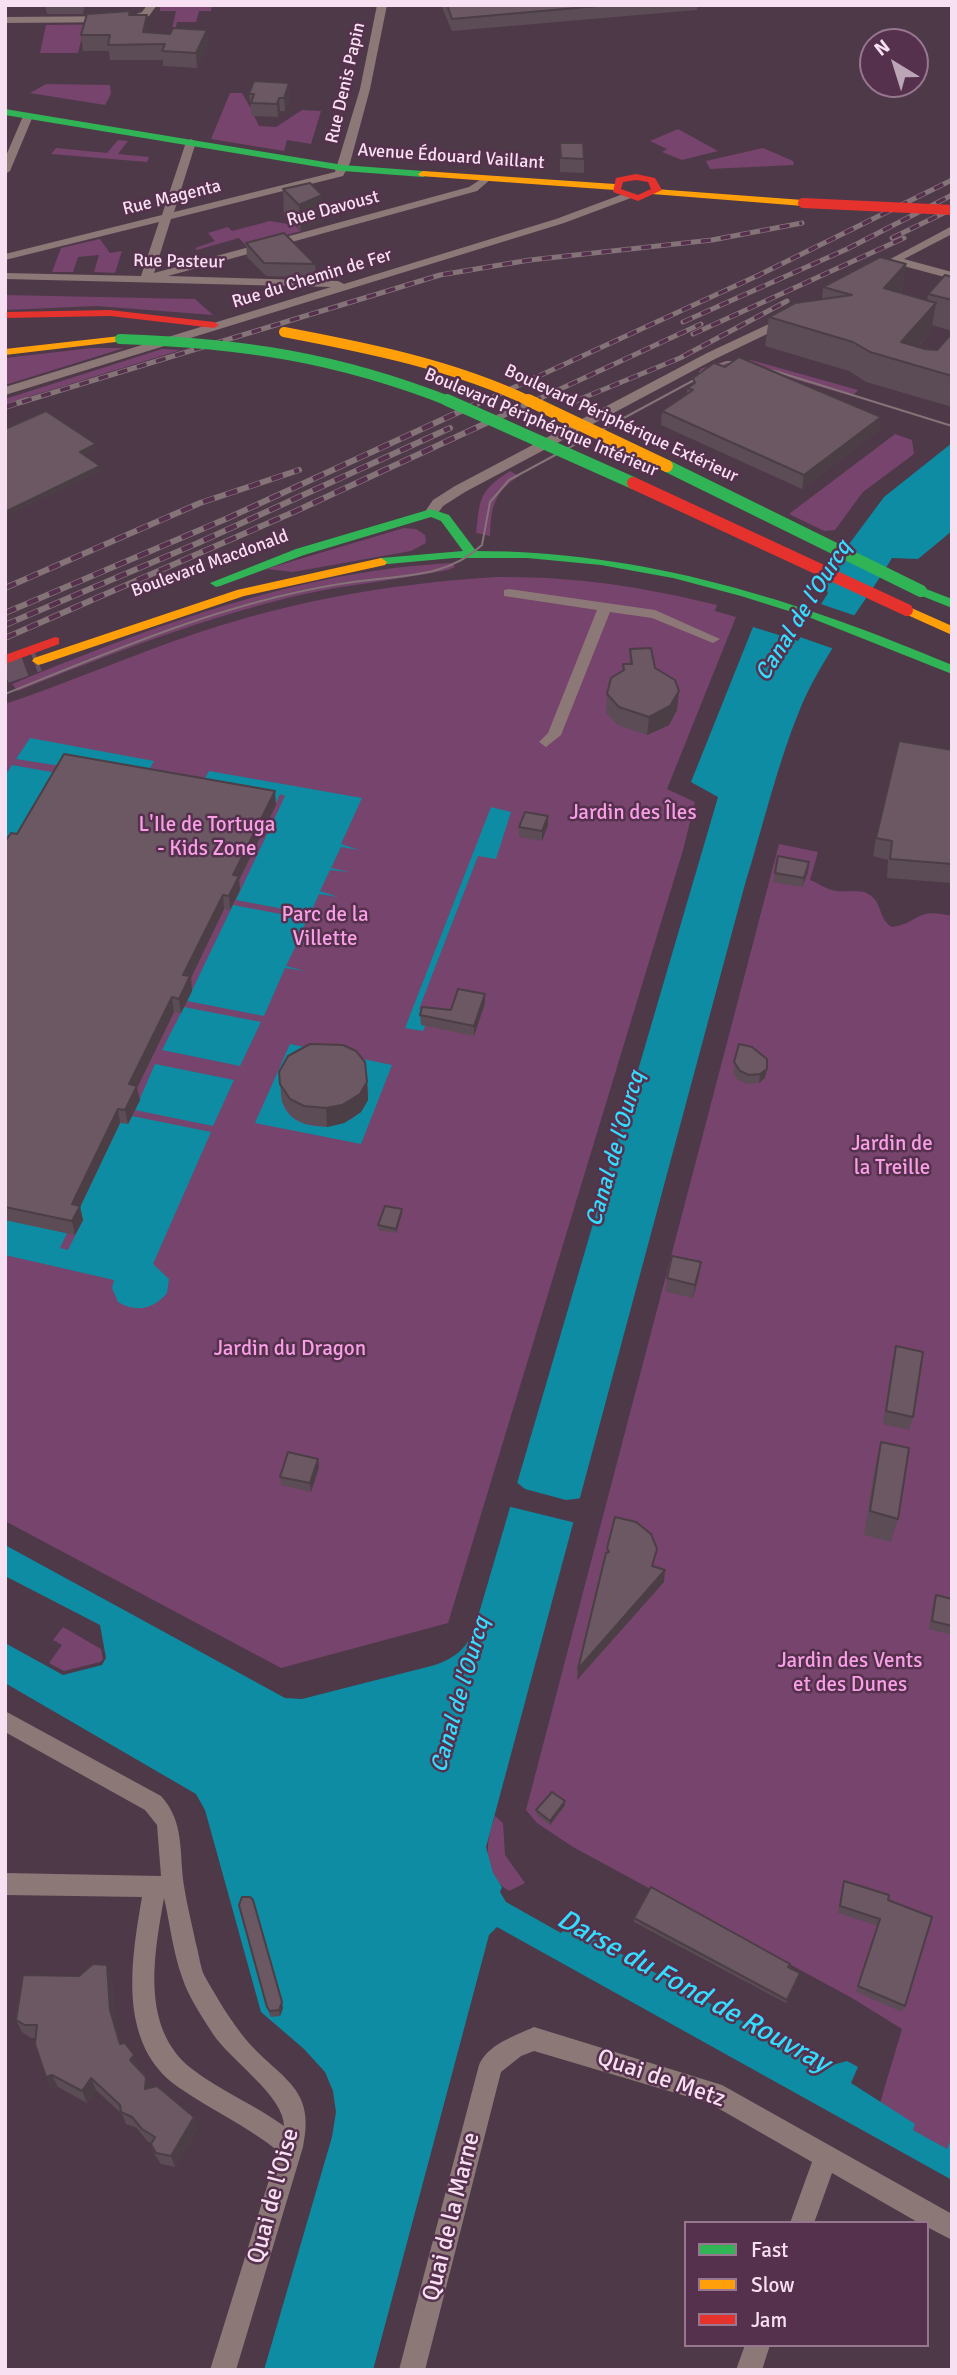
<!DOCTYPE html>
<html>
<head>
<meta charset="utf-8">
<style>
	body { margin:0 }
	#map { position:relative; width:957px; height:2375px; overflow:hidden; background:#4e3949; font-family:Signika,sans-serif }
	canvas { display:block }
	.frame { position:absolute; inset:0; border:7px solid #f7e0f1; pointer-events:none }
	.legend { position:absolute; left:684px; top:2221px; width:245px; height:126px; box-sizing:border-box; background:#56314e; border:2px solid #96778f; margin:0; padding:9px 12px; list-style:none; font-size:21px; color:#f7e0f1 }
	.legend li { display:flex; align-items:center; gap:14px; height:35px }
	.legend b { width:35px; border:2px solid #96778f }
	.north { position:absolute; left:859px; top:28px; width:70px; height:70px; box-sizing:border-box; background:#56314e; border:2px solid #96778f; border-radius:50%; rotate:322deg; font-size:19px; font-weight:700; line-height:28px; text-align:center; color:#f7e0f1 }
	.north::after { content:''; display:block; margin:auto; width:24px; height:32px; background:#bca6b6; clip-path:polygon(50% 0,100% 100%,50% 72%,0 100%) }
</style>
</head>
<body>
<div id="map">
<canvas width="957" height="2375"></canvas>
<div class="frame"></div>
<ul class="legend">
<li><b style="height:9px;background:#30b455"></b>Fast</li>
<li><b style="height:9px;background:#ff9f0a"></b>Slow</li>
<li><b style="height:9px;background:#e5322d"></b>Jam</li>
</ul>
<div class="north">N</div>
</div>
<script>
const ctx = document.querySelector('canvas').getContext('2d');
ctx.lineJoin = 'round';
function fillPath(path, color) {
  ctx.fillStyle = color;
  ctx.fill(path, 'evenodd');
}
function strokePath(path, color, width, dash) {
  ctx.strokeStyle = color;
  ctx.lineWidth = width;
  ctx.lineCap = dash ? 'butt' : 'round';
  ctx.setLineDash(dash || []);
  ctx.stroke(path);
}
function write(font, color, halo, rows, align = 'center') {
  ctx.font = font + ' Signika,sans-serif';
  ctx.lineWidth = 5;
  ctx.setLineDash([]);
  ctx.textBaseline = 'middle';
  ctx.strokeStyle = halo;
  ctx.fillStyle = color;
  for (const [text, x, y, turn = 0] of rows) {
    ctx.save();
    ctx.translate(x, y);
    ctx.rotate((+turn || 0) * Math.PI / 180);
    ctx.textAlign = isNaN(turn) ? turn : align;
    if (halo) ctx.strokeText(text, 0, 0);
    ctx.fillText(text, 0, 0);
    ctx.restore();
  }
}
fillPath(new Path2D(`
	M160,5H212L211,11H199L196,22H177L175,32L172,29L176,11H160Z
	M131,24L82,37L78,53H40L46,25Z
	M46,84L110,85L111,94L105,105L30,93Z
	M230,93H242L250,107L255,108L252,112L259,126L276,127L302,110L321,111L311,144L287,140L284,151L211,139Z
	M678,129L718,151L682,160L662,152L667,149L650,141Z
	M118,140L128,141L118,154L149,157L147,162L51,154L56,148L107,153Z
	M763,148L793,161L794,165L710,169L706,161Z
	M270,221L294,225L301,231L246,246L239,238L197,250L195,248L215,241L208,233L228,227L232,231Z
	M100,239L110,253L122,251L115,273L94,272L99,255L78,257L73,272H52L61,248Z
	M5,295L195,299L213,315L97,306L5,310Z
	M92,348H124L5,385V358Z
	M162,349L181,350L5,404V399Z
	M751,360L858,390L852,396L766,371L710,374L700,369L726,361Z
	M895,434L912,440L914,454L863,492L835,530L824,531L789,514Z
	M510,471L519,476C493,493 491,508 490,536L476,533C480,500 478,491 510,471Z
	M404,528L416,529L425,535L426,543L411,551L293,572L266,569Z
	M453,563L455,567L448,570C399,580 349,584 300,595C203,618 110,654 18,691L12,684C151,627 301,570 453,563Z
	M497,577C573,576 645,587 717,605L715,611L736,617L667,789L695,802L683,850L448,1623L281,1668L5,1521V704C71,682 134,654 200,632C297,600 395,583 497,577Z
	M779,844L818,852L810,880C818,883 827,890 836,891C847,893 860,888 870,895C883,904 878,919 892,927C920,923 915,907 952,916V2137L947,2150L912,2130L914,2124L880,2103L902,2029L852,1998L573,1847L537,1823L526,1810Z
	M63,1627L101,1649L103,1659L100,1662L64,1671L49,1663L62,1645L53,1640Z
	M495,1816L503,1823L505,1855L525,1883L509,1891C482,1874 485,1842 495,1816Z`), '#76446c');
fillPath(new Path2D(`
	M952,443V531L918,559L892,558C862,608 823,654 800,709C777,765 763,826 745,884L486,1847L493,1873L502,1887L500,1892L506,1902L561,1933L569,1925L825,2067L847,2061L858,2067L851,2083L915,2124L913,2130L947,2149L952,2137V2180L497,1927L489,1935L373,2370H264L332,2137L336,2112L333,2091L325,2072L304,2049L261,2012L205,1810L196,1794L5,1683V1643L63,1675L102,1665L106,1658L100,1625L5,1576V1545L285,1698L302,1699L435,1665C457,1657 467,1648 475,1627L718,797L691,782L753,627L798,641L828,593L821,582L884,497Z
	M30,738L154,761L144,779L16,759Z
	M12,765L57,773L5,857V776Z
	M209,771L362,798L341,844L359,850L341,847L331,868L349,872L330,870L320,891L338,897L319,894L310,914L236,900L285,796L280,794L276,803L199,789Z
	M491,807L511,812L496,859L478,856L419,1009L431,1012L423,1031L405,1028Z
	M233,905L307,919L298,941L317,945L297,943L286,966L305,971L285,968L264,1016L187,1001Z
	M184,1007L261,1022L240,1066L162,1050Z
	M290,1044L392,1065L361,1144L255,1123ZM366,1080C385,1133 278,1146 281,1090Z
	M155,1064L234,1080L213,1126L135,1110Z
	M132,1116L211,1132L153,1264L169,1279L167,1293C154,1309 136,1313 118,1302L112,1288L114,1280L5,1255V1220L67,1233L60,1248L68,1250L83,1220L75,1218L120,1123Z`), '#0d8ca3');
fillPath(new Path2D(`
	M818,603L856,616L837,650L797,636Z
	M515,1481L525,1489L566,1500L583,1498L576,1523L507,1506Z`), '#4e3949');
strokePath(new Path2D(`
	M5,673L38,661`), '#675262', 21, [21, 10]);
fillPath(new Path2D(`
	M147,5H157L149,16L132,22L5,23V17L131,16L142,12Z
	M377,5H387L370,89L350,163L343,176L171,219L154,273L469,187L486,176L491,179L477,191L168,276L338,281L344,284L556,219L623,194H631V198L564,223L5,395V387L331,287L5,279V273L141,276L159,222L5,260V254L162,215L186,142L191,139L196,142L174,212L335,172L360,89Z
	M24,114L33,116L10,171L5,174V158Z
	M952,226V234L904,259L952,272V279L896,264L878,273L868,271Z
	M786,316L792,320L790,323L715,359L465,492L443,506L436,516H426L424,513L433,500L455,486L707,353Z
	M509,589L655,610L720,639L713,643L652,618L610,612L561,735L546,747L539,742L548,733L597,610L504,596V590Z
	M5,1711L161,1796C185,1822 179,1853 184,1886C187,1905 192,1925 196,1944C199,1954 200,1966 204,1975C217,1998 231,2022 248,2042C282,2080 316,2088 303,2147L236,2370H210L278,2151C247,2126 211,2110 178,2087C117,2044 131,1961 142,1897L5,1895V1873L161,1876L157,1825L145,1810L5,1732ZM164,1898C170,1924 173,1952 182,1977C188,1996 202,2017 213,2034C231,2061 284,2096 284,2126C255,2105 221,2091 192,2069C140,2028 154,1955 164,1898Z
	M534,2027L722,2085L952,2214V2240L927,2227V2223H919L832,2173L814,2223H790L812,2162L709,2103L534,2051L521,2056L501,2072L425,2370H399L479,2065C488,2044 515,2036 534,2027Z
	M745,2345H770L762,2370H736Z`), '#8c7876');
fillPath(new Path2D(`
	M5,109L343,165L423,171L428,174L423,177L343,171L5,115Z
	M431,509L449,515L476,551C645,551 797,600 952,665V674L811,618L741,596L673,578L601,565L527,558H454L377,565L375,562L381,558L463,551L441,521L431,517L304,555L220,586L216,587L210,583L296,549Z
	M921,587L952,599V608L917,594L915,591Z`), '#30b455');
fillPath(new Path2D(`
	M423,171L615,184L620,187L615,190L420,176L418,174Z
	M655,189L803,200L808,203L803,206L652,194L650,192Z
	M120,336L125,339L124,341L5,355V349Z
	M381,558L387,562L385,565L244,596L42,664L38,665L32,661L34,658L237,590Z
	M907,606L952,626V635L903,613L901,610Z`), '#ff9f0a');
fillPath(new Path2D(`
	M636,174L655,178L662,190L638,201L613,192L616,178ZM636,180L648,182L651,189L638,195L621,189L623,182Z
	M110,310L214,322L219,325L214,328L110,316L5,318V312Z
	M55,637L59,638V644L5,664V655Z`), '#e5322d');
strokePath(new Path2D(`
	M747,366L775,371L952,426
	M700,372L727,362H750
	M5,694C117,649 232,599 353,582C399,575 446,579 482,545L490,502L509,480L709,372`), '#847377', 2);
const railFar1 = new Path2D(`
	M892,238L952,209
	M683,322L847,249L952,195
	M693,334L904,238
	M22,402L440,275L530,260L712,240L802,223
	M482,402L759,275L952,180
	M532,402L701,324
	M573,402L680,358L787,301`);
const rail = new Path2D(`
	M573,402L577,400
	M5,407L27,400
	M5,588L200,503L299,470
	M5,613L228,518L485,400
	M5,625L198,543L450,428
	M5,638L296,511L536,400`);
strokePath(railFar1, '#847377', 5);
strokePath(rail, '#847377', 6);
strokePath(railFar1, '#56314e', 3.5, [10]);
strokePath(rail, '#56314e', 4.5, [12]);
strokePath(new Path2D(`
	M120,339C241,343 337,357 451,402`), '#30b455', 10);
strokePath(new Path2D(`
	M447,400L633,483
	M667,466L921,591`), '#30b455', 12);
strokePath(new Path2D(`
	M284,332C368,348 454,365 531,402`), '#ff9f0a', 10);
strokePath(new Path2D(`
	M528,400L667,466`), '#ff9f0a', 12);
strokePath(new Path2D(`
	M803,203L952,210`), '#e5322d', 10);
strokePath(new Path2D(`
	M633,483L907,610`), '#e5322d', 12);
fillPath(new Path2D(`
	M45,5H85L83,14H47Z
	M441,5H697V10L452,31Z
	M130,15H147L148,32L170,34L207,30L208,45L197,68L163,66V60H110L109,51H83L81,35Z
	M249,94L290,96L285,111H280L278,117L252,116Z
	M560,143L584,159V173L560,172Z
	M283,189L324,221L301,230L284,215Z
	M246,243L315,264L316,278L266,276L247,257Z
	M906,264L901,293L927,300L928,294L952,277V331L932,325L931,332L918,347L937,350L952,333V407L866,382L849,371L765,346L769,317L822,299L823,287Z
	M725,367L881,417L878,431L802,489L661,425L662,411L687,394V388L693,384V378Z
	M630,649L655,668L677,710L669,725L647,735L618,725L606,713L607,694L622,670L623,664H629Z
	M952,750V883L887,878L888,860L873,856L876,838Z
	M276,805L239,880L240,890L230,910L224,909L191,978L192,991L181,1013L174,1012L137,1088L140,1100L128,1124L120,1123L80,1207L83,1220L75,1235L5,1220V842L17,834Z
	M548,816V825L542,841L519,837V827Z
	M808,872L802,887L773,882L775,873Z
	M485,1003L474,1036L421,1025L420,1015Z
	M739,1044L765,1078L759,1083L748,1084L738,1080L733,1072Z
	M367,1082L368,1100L361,1112L344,1123L327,1127L305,1124L292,1117L282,1102L280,1084Z
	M402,1209V1214L396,1233L378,1230V1225Z
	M699,1275L693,1298L666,1292L667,1278Z
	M896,1346L913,1417L909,1430L883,1424L893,1359Z
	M881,1442L898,1519L891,1542L864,1535L875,1466Z
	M318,1459L319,1467L311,1492L281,1485L280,1477Z
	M936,1595L952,1599V1635L929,1629L933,1603Z
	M565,1801V1805L550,1825L536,1814V1810Z
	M844,1881L888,1900L905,2006L902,2012L856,1992L878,1926L838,1913L842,1888Z
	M240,1912L283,2008L280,2016L271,2017L269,2013Z
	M634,1918L788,1967L799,1977L786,2003L634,1922Z
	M112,1977L115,2022L121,2044L138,2067L137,2068L146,2077L150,2088L198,2128L175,2167L161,2164L155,2155L151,2143L147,2141L137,2128L126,2124L122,2114L96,2090L87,2103L58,2087L52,2089L46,2077L36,2038H31L22,2032L16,2020Z`), '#5c4c55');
fillPath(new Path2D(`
	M147,15L149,30L145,45L143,32Z
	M207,30L208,45L197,68L196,53Z
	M289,83L290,96L285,111L284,98Z
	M279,98L280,111L278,117L277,104Z
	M322,195L324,221L301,230L299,205Z
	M906,264L901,293L884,288Z
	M936,303L931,332L904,362L901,342Z
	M881,417L878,431L802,489L804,475Z
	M96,444L97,449L81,457L80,452Z
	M100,466L101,471L5,517V512Z
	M679,691L677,710L669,725L647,735L649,717Z
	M275,791L276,805L239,880L240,890L230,910L229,896L233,875Z
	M548,816V825L542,841V831Z
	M809,862L808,872L802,887L804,878Z
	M223,895L224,909L191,978L192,991L181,1013L179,999L183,975Z
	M485,994V1003L474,1036V1026Z
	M172,997L174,1012L137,1088L140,1100L128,1124L125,1110L129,1084Z
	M767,1069L765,1078L759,1083L760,1074Z
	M367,1082L368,1100L361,1112L344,1123L327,1127L326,1108Z
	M118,1109L120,1123L80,1207L83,1220L75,1235L72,1221V1204Z
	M402,1209V1214L396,1233V1229Z
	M701,1262L699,1275L693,1298L695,1285Z
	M318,1459L319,1467L311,1492L310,1483Z
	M665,1570L664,1582L577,1680L578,1669Z
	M565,1801V1805L550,1825V1821Z
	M107,1965L112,1977L115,2022L125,2056L120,2044L110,2010Z
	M282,2002L283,2008L280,2016L279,2010Z
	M134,2055L138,2067L134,2072L130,2060Z
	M52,2075L58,2087L52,2089L46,2077Z
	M146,2077L151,2089H145Z
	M91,2078L96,2090L87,2103L82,2091Z
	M194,2117L198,2128L175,2167L171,2156Z`), '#4b3e45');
const building = new Path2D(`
	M447,5H609L452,19Z
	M130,11L129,15H147L143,32L170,34L173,28L207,30L196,53L162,51L165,44L108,45L110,35H81L87,14Z
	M254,81L289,83L284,98H279L277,104L251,103L254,94H249Z
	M560,143H583L584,159L561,158Z
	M310,183L322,195L299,205L283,189Z
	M284,233L315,264L264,263L246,243Z
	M880,257L906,264L884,288L936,303L901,342L925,349L937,350L952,333V376L870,352L853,342L769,317L795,303L852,295L823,287Z
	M945,275L952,277V300L928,294Z
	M739,357L881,417L804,475L662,411L693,390L687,388L695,383L693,378L714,363L725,367Z
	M46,411L96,444L80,452L100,466L5,512V429Z
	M651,648L655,668L675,680L679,691L670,706L649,717L619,707L607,694L611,678L624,670L623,664H632L630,649Z
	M899,741L952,750V864L890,859L892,841L876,838Z
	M64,754L275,791L233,875L239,876L229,896L223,895L183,975L190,976L179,999L172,997L129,1084L137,1086L125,1110L118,1109L72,1204L80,1206L72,1221L5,1207V842L11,833L17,834Z
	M525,812L548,816L542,831L519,827Z
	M778,856L809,862L804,878L775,873Z
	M458,989L485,994L474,1026L420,1015L422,1007L451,1010Z
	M310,1044L343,1045L356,1051L365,1062L367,1082L360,1094L342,1105L326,1108L304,1106L290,1099L280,1084L279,1072L288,1056Z
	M739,1044L752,1047L767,1059V1069L760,1074L749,1075L740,1071L734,1062Z
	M385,1206L402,1209L396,1229L378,1225Z
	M672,1256L701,1262L695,1285L667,1278Z
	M896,1346L923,1352L913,1417L886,1411Z
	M881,1442L909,1448L898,1519L870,1511Z
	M288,1452L318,1459L310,1483L280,1477Z
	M615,1517L636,1522L651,1534L657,1549L652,1566L665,1570L578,1669L606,1553L609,1552L607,1548Z
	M936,1595L952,1599V1626L932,1621Z
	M552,1792L565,1801L550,1821L536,1810Z
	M844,1881L889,1895L888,1900L932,1917L905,2006L858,1986L880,1919L840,1906Z
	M651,1887L790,1964L788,1967L800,1973L787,2000L634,1918Z
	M242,1897H250L253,1900L282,2002L279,2010L270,2011L267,2007L239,1905Z
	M93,1964L107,1965L110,2010L120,2044L125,2043L134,2055L130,2060L146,2077L145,2089L157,2086L194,2117L171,2156L156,2153L151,2144L155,2137L142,2129L132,2117L121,2112L120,2105L91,2078L82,2091L52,2075L46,2077L35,2044L37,2025H25L16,2020L23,1975L79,1976Z`);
fillPath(building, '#6b5863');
strokePath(building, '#4b3e45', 2);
write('18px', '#f7e0f1', '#56314e', [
	["Rue Denis Papin",346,83,-77],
	["Avenue Édouard Vaillant",451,157,4],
	["Rue Magenta",172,198,-14],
	["Rue Davoust",333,209,-15],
	["Rue Pasteur",179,262,1],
	["Rue du Chemin de Fer",312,279,-17],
	["Boulevard Périphérique Intérieur",541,423,23],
	["Boulevard Périphérique Extérieur",621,424,25],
	["Boulevard Macdonald",210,564,-20]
]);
write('21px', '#f89fe5', '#56314e', [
	["Jardin des Îles",633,813],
	["L'Ile de Tortuga",207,825],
	["- Kids Zone",207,849],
	["Parc de la",325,915],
	["Villette",325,939],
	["Jardin de",892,1144],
	["la Treille",892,1168],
	["Jardin du Dragon",290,1349],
	["Jardin des Vents",850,1661],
	["et des Dunes",850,1685]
]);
write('italic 23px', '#33ddfe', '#56314e', [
	["Canal de l'Ourcq",804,611,-58],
	["Canal de l'Ourcq",616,1149,-74],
	["Canal de l'Ourcq",461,1695,-74]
]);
write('24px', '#f7e0f1', '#56314e', [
	["Quai de Metz",661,2079,19],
	["Quai de l'Oise",274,2196,-75],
	["Quai de la Marne",452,2217,-76]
]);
write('italic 28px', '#33ddfe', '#56314e', [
	["Darse du Fond de Rouvray",693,1992,29]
]);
</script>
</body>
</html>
